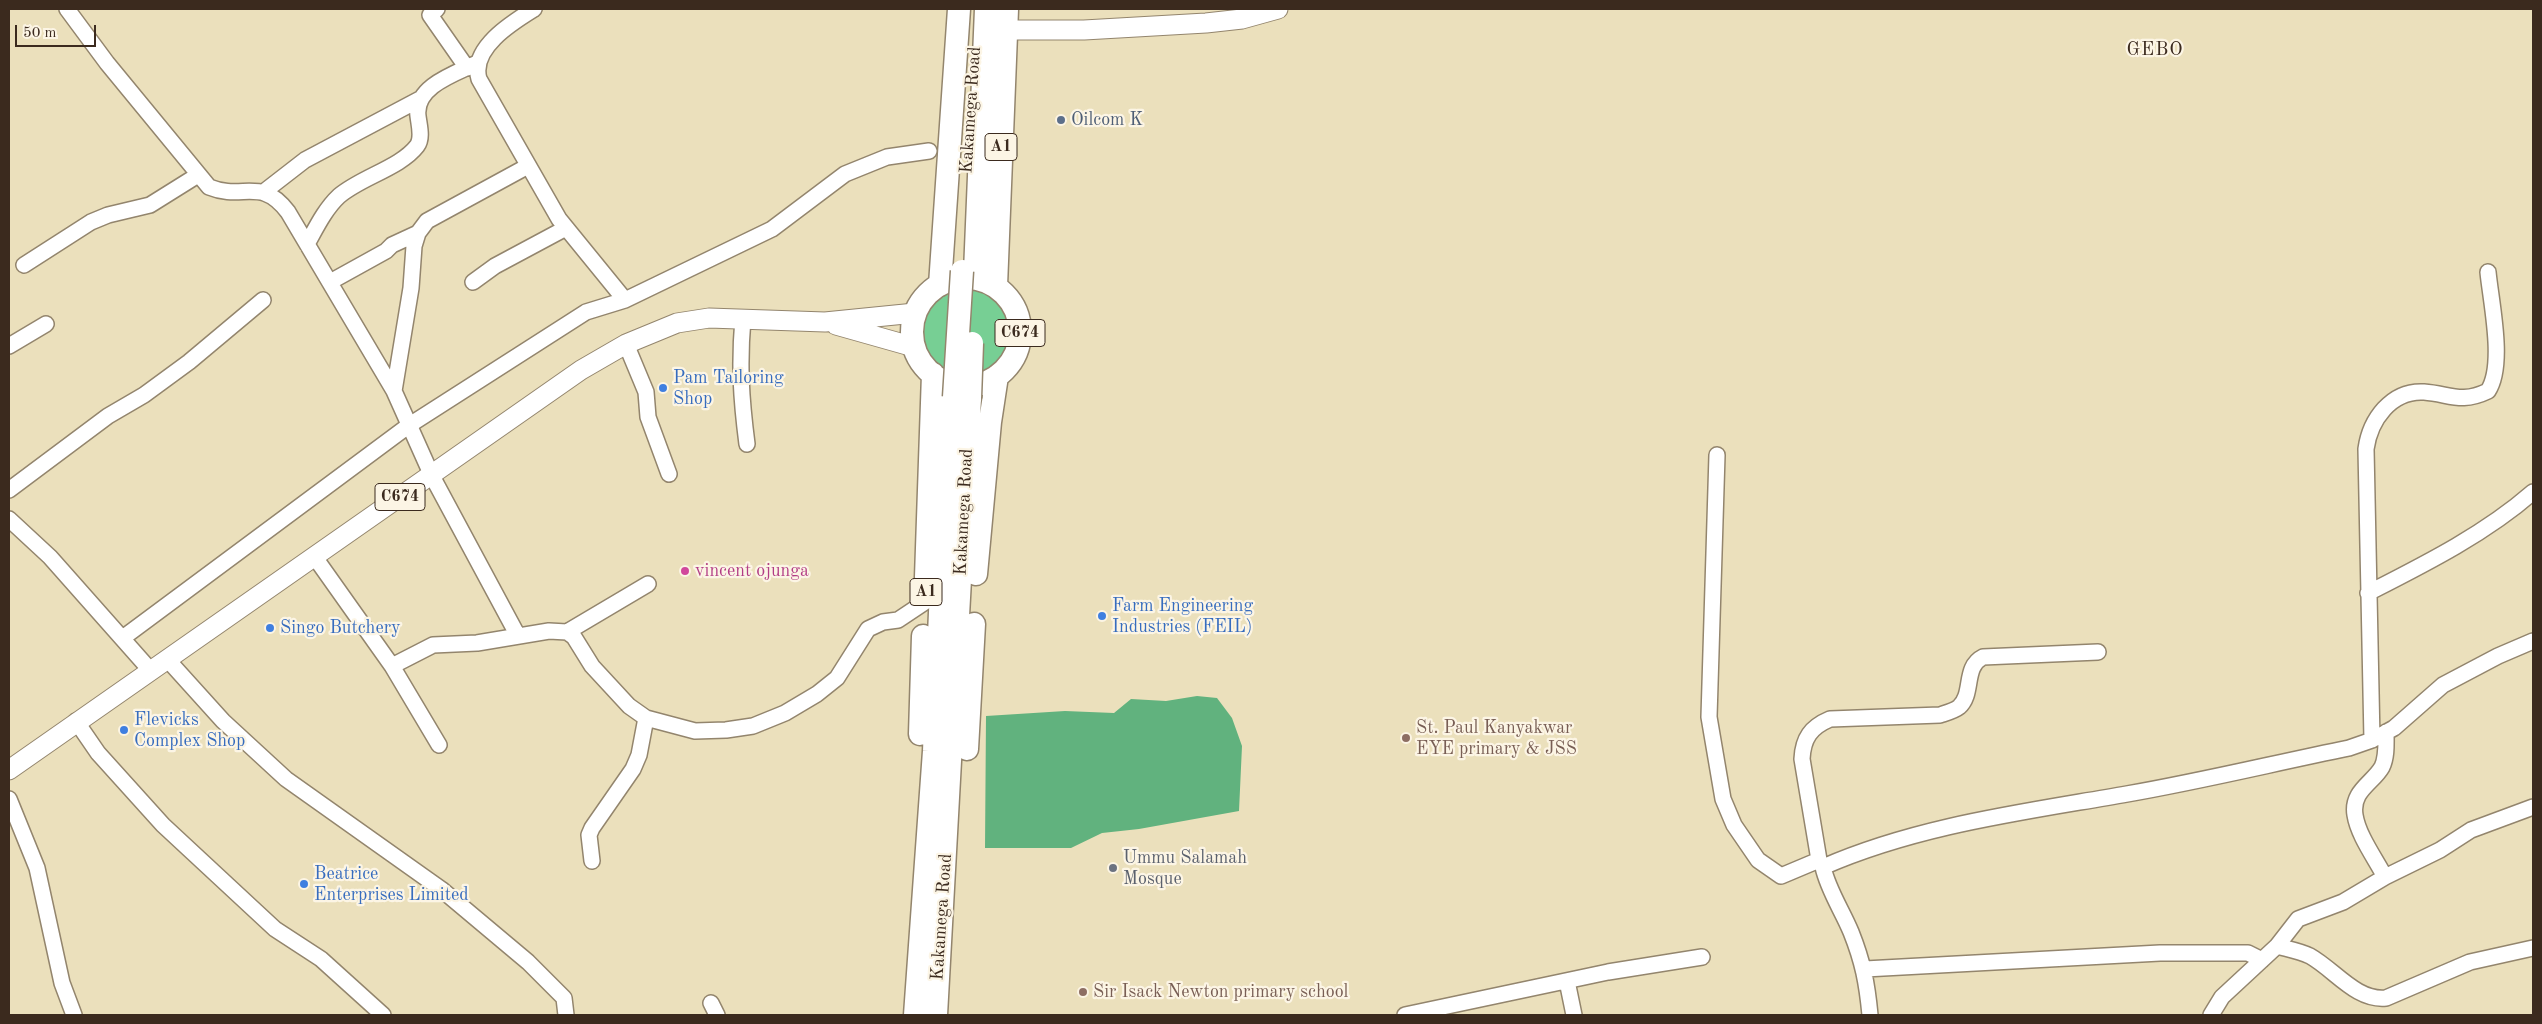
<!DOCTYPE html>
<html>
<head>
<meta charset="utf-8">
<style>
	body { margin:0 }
	#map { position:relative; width:2542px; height:1024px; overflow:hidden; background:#ebe0bc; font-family:"Old Standard TT",serif }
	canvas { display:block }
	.frame { position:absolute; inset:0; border:10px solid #3b2a1e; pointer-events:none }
	.scale { position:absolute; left:15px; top:25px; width:81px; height:22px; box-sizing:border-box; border:2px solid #3b2a1e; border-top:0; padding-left:6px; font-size:15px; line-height:18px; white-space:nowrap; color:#3b2a1e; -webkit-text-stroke:4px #fcf5e5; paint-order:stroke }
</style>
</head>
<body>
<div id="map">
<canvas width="2542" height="1024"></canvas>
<div class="frame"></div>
<div class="scale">50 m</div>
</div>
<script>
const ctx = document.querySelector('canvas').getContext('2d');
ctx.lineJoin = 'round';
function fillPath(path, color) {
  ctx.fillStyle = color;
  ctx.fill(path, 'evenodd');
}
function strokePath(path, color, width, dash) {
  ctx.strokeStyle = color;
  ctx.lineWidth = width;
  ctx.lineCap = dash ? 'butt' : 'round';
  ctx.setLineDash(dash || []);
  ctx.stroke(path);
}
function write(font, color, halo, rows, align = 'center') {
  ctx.font = font + ' "Old Standard TT",serif';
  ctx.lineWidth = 4.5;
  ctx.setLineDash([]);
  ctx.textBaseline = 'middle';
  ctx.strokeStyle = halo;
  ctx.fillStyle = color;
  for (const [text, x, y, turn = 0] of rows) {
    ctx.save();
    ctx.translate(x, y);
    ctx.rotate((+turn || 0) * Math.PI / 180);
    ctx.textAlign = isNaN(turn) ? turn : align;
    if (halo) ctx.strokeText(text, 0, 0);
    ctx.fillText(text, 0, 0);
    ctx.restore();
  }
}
fillPath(new Path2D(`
	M921 332a45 45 0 1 1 90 0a45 45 0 1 1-90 0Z`), '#77cf94');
fillPath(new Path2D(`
	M1197,696L1217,698L1232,718L1242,746L1239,811L1139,829L1102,833L1071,848H985L986,716L1065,711L1114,713L1131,699L1166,701Z`), '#61b27e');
const minor = new Path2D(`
	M67,9L107,63L209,187C243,201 261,176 288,212L394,391L432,476L518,636
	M437,9L430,15L467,68
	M534,9C513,22 470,48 479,79L559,219L625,300
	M265,191L305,160L422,98
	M307,244C316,228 325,209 339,196C361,177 400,168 417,146C423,138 419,125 418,116C414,86 457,73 477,63
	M24,265L91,222L108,215L150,205L198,175
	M330,282L386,251L392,245L418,233
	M473,282L495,266L566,228
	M743,318C739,364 741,398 747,444
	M626,344L646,392L648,417L669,474
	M9,346L46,324
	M394,391L411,288L414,246L418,233L427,221L528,166
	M1717,455L1709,717L1723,799L1734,825L1758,860L1781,876L1819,860L1823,867C1919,825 2025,812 2127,794C2202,781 2275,763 2349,748L2372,740L2394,728L2443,685L2498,656L2533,641
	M9,490L108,416L144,395L189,362L263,300
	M9,519L50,557L151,671
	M314,556L392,666L433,645L477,643L549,631L567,632L574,637L592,666L629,706L646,718L695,731L726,730L753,726L785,713L817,694L837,678L868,629L883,622L898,620L925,602
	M2368,593C2425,564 2485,534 2533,492
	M567,632L648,584
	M124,637L408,426L586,312L625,300L772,229L845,174L887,157L929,151
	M167,659L223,721L286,779L441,889L528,962L564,998L566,1015
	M392,666L439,745
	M76,721L98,753L163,825L275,929L321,959L383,1015
	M2372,740L2366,449C2370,420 2391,390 2424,392C2450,394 2461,404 2488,391C2505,365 2491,303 2488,272
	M9,799L37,868L62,983L74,1015
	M1819,860L1802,759C1803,738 1811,727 1830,719L1940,715C1946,713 1954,711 1959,707C1974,694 1963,667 1983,657L2098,652
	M592,861L589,835L592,828L633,769L639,755L646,718
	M1823,867C1828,890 1842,910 1851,932C1863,962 1867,983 1870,1015
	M2385,877C2375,858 2358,835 2355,815C2351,791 2373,783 2382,767C2387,757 2386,743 2386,732
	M2277,946C2288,949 2300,951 2310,956C2335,970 2356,1001 2386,998L2470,962L2533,948
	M1865,969L2160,953H2248L2262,960
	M1567,981L1574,1015
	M711,1003L717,1015
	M1405,1015L1608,972L1702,957
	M2211,1015L2222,997L2277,946L2298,919L2343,902L2385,877L2440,850L2471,830L2533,807`);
const major = new Path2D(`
	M1005,30H1084L1206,23L1242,19L1278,9
	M836,325L914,347
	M9,770L581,370L626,344L677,323L709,318L825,322L915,313`);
const highway = new Path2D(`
	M975,272L986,9
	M912 332a54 54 0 1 1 108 0a54 54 0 1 1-108 0Z
	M940,285L959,9
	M996,286L1007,9
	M976,574L990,422L997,376
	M926,577L933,374
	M920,734L923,636
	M967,749L974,624
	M915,1015L934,751L942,566L954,397
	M936,1015L970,398`);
strokePath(minor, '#93856d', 18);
strokePath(major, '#93856d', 21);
strokePath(highway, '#93856d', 25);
strokePath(minor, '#fff', 15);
strokePath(major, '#fff', 19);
strokePath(highway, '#fff', 22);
const highwayBridge = new Path2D(`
	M954,397L962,271
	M970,398L972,343`);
strokePath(highwayBridge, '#93856d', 25, []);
strokePath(highwayBridge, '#fff', 22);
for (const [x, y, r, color] of [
	[1061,120,5,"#5c6f8a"],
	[663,388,5,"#3f7fe0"],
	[685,571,5,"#d1479c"],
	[1102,616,5,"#3f7fe0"],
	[270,628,5,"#3f7fe0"],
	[124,730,5,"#3f7fe0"],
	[1406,738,5,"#8d6e63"],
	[1113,868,5,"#6b7280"],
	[304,884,5,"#3f7fe0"],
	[1083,992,5,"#8d6e63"]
]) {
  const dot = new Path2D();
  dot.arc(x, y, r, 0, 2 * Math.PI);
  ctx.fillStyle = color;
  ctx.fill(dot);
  strokePath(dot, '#fcf5e5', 2);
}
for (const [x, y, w] of [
	[1001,147,32],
	[1020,333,50],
	[400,497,50],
	[926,592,32]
]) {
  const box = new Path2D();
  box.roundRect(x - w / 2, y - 13.5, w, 27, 4);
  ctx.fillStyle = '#fcf5e5';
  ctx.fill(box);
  strokePath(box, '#3b2a1e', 1);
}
write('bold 16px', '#3b2a1e', null, [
	["A1",1001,147],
	["C674",1020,333],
	["C674",400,497],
	["A1",926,592]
]);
write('18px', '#3b2a1e', '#fcf5e5', [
	["Kakamega Road",971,110,-86],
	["Kakamega Road",964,512,-87],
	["Kakamega Road",942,917,-86]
]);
write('18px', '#4e5e75', '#fcf5e5', [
	["Oilcom K",1071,120]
], 'left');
write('18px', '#366cbe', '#fcf5e5', [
	["Pam Tailoring",673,378],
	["Shop",673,399],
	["Farm Engineering",1112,606],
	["Industries (FEIL)",1112,627],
	["Singo Butchery",280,628],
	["Flevicks",134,720],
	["Complex Shop",134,741],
	["Beatrice",314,874],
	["Enterprises Limited",314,895]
], 'left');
write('18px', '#b23c85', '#fcf5e5', [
	["vincent ojunga",695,571]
], 'left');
write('18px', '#785e54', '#fcf5e5', [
	["St. Paul Kanyakwar",1416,728],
	["EYE primary & JSS",1416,749],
	["Sir Isack Newton primary school",1093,992]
], 'left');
write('18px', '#5b616d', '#fcf5e5', [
	["Ummu Salamah",1123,858],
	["Mosque",1123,879]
], 'left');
ctx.letterSpacing = '1px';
write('19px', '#3b2a1e', '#fcf5e5', [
	["GEBO",2155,50]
]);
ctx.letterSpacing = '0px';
</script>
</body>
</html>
